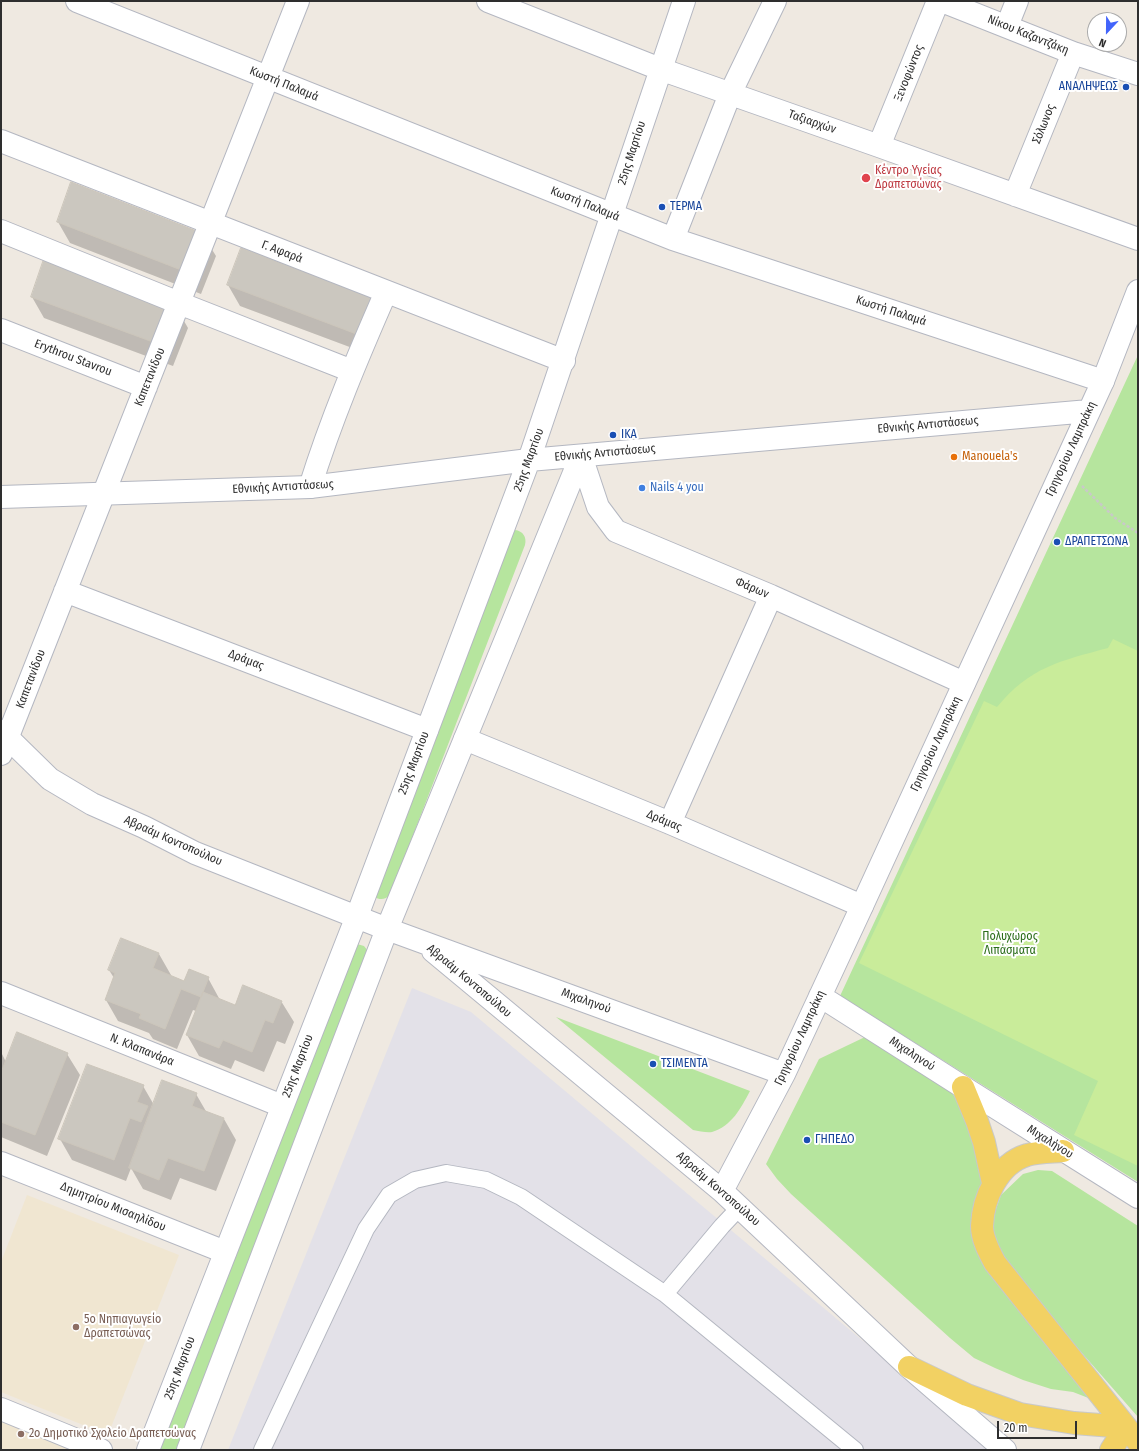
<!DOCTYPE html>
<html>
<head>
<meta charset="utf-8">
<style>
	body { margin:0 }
	#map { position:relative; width:1139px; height:1451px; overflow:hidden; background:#efe9e1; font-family:"Fira Sans Condensed",sans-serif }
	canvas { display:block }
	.frame { position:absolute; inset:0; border:2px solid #2e2e2e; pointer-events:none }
	.north { position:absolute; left:1087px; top:12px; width:40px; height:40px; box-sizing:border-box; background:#fff; border:1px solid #ababab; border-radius:50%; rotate:202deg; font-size:11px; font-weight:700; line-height:16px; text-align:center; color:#2e2e2e }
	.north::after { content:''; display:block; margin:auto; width:14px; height:18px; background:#4264fb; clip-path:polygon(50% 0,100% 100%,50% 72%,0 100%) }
	.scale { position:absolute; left:997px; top:1421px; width:80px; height:18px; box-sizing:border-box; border:2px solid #2e2e2e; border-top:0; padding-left:5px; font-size:12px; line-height:14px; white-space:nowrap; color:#2e2e2e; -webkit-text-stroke:3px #fff; paint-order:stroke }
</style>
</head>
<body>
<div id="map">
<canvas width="1139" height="1451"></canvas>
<div class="frame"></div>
<div class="north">N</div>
<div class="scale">20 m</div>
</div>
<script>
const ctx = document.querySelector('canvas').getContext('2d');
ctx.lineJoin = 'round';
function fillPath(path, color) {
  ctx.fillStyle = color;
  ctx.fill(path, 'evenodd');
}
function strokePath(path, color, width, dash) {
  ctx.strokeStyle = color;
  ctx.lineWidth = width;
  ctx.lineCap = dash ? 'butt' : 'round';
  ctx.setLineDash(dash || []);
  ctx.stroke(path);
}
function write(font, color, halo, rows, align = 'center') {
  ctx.font = font + ' "Fira Sans Condensed",sans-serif';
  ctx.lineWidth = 4;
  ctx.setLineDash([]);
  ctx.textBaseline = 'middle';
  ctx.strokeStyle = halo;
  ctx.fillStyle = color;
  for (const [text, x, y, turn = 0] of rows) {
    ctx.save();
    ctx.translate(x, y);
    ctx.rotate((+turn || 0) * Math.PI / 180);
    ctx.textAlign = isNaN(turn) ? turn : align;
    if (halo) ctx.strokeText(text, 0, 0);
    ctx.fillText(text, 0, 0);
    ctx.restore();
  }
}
fillPath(new Path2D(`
	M412,988L471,1012L993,1450H228Z`), '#e3e1e8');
fillPath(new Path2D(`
	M27,1195L179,1255L108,1435L1,1392V1262Z
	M1,1418L81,1450H1Z`), '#f0e6d1');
fillPath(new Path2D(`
	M1138,355V1182L840,996Z
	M515,530C523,531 527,537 525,545L390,895C385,900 380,900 374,897L511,531Z
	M357,944L364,946L368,951L178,1450H155Z
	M556,1017L750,1091C741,1108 732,1126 712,1132C707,1133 699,1131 693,1130Z
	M865,1037L944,1086L963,1104L984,1175L974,1214L1091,1399L1073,1392L1051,1389L1023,1380L995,1368L974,1358L950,1338L791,1194L777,1179L766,1164L819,1059Z
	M1038,1170L1052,1171L1138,1226V1417L1018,1280L1001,1257L992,1236V1220L1001,1195L1023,1174Z`), '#b6e59e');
fillPath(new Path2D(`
	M1113,639L1138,651V1166L1074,1135L1098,1081L859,963L984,701L997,707C1030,667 1060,661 1108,648Z`), '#c9ec9a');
fillPath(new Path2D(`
	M58,222L203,235L216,256L201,294L70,243Z
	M228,285L385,320L371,355L240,306Z
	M32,297L176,307L188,328L173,366L44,318Z
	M159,954L171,975L170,976L184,982L208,978L220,1000L236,1006L281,1001L294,1022L285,1044L277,1041L264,1072L235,1060L231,1069L199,1056L187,1035L196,1011L193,1010L177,1049L153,1039L149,1033L118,1021L106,1000L114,978L109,970Z
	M1,1052L6,1062L67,1054L80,1075L47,1156L1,1137Z
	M143,1086L154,1105L196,1094L207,1113L224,1119L236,1140L216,1191L180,1178L171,1200L143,1189L131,1168L126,1181L72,1160L60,1139Z`), '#0003');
const building = new Path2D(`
	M71,182L204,234L189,273L57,222Z
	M241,248L374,298L359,335L227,285Z
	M44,259L176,307L161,345L31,297Z
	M121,938L159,953L153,968L184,981L189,969L209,977L201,997L181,989L165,1029L139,1018L141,1014L105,1000L115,973L108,970Z
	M243,985L282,1001L273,1023L265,1020L252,1052L223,1040L219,1048L186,1035L203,992L235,1005Z
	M17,1032L68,1053L35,1135L1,1122V1073Z
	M87,1064L144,1085L137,1102L148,1106L141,1122L130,1118L114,1160L58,1139Z
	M162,1080L197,1093L192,1106L224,1118L204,1171L168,1158L159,1180L129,1168Z`);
fillPath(building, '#cbc7bf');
strokePath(building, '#cbc5ba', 1);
const lane = new Path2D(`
	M740,1207L722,1226L665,1294L855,1450
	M262,1450L366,1229L389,1195L415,1180L446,1173L486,1180L521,1197L665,1294`);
const street = new Path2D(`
	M77,1L673,239L1103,381
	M488,1L660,69L879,146L1138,239
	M942,1L1073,53L1138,74
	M1007,26L1017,1
	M1,141L564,361
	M879,146L938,1
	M1015,195L1073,53
	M1,231L179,303L352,371
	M673,239L730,94L775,1
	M1,330L146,387
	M581,456L598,507L616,531L771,596L964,683
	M529,460L684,1
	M310,487C331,420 358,356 386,292
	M65,591L427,730
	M465,739L670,823L862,906
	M1,754L298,1
	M670,823L771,596
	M1,993L282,1106
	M1,1163L225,1252
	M1,1409L101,1450`);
const secondary = new Path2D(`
	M1,497L310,487L529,460L1089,411
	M1,731L50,779L92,804L144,827L195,853L387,929L784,1074
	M433,951L722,1191L909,1367L1005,1450
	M820,996L963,1087L1138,1197
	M722,1191L784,1074L862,906L1103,381L1138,291
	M148,1450L357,916L529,460
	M188,1450L387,929L581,456`);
const primary = new Path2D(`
	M963,1087L977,1121L984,1142L993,1183
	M1063,1151C1051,1152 1038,1152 1027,1155C998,1164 983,1198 982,1226C982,1239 989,1252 995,1263L1138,1442
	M909,1367L967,1395L1020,1414L1074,1423L1126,1427L1111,1450`);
strokePath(lane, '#b4b7c1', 18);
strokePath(street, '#b4b7c1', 24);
strokePath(secondary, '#b4b7c1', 24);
strokePath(primary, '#c9c9c9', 24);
strokePath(new Path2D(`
	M1082,486L1115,518L1138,533`), '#c9c9c9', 2.5, [3, 2]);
strokePath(lane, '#fff', 16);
strokePath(street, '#fff', 22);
strokePath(secondary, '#fff', 22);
strokePath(primary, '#f2d163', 22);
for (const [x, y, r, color] of [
	[1126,87,4,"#1a4fb4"],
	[866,178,5,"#e0444e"],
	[662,207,4,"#1a4fb4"],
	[613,435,4,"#1a4fb4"],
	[954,457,4,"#e8710a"],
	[642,488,4,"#3f7fe0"],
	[1057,542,4,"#1a4fb4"],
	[653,1064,4,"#1a4fb4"],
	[807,1140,4,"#1a4fb4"],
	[76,1327,4,"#8d6e63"],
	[21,1434,4,"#8d6e63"]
]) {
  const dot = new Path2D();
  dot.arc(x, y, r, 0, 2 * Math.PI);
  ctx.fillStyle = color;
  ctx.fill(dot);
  strokePath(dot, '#fff', 1.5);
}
write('12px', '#2e2e2e', '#fff', [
	["Νίκου Καζαντζάκη",1028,35,22],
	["Ξενοφώντος",909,73,-68],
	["Κωστή Παλαμά",284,84,22],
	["Ταξιαρχών",812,122,19],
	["Σόλωνος",1044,124,-68],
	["25ης Μαρτίου",632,153,-72],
	["Κωστή Παλαμά",585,204,22],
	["Γ. Αφαρά",282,252,21],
	["Κωστή Παλαμά",891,311,18],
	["Erythrou Stavrou",73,358,21],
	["Καπετανίδου",150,377,-68],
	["Εθνικής Αντιστάσεως",928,425,-5],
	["Γρηγορίου Λαμπράκη",1071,449,-65],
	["Εθνικής Αντιστάσεως",605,453,-5],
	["25ης Μαρτίου",529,460,-70],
	["Εθνικής Αντιστάσεως",283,487,-3],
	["Φάρων",752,588,23],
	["Δράμας",246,660,21],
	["Καπετανίδου",31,679,-69],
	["Γρηγορίου Λαμπράκη",936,744,-65],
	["25ης Μαρτίου",414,763,-69],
	["Δράμας",664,821,23],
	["Αβραάμ Κοντοπούλου",173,841,24],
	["Αβραάμ Κοντοπούλου",469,981,40],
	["Μιχαληνού",586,1001,20],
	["Γρηγορίου Λαμπράκη",800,1038,-65],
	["Ν. Κλαπανάρα",142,1050,22],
	["Μιχαληνού",912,1054,33],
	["25ης Μαρτίου",298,1066,-69],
	["Μιχαλήνου",1050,1142,32],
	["Αβραάμ Κοντοπούλου",718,1189,41],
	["Δημητρίου Μισαηλίδου",113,1207,22],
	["25ης Μαρτίου",180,1368,-69]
]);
write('12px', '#164399', '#fff', [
	["ΑΝΑΛΗΨΕΩΣ",1118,87,"right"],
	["ΤΕΡΜΑ",670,207],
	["ΙΚΑ",621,435],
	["ΔΡΑΠΕΤΣΩΝΑ",1065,542],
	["ΤΣΙΜΕΝΤΑ",661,1064],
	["ΓΗΠΕΔΟ",815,1140]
], 'left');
write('12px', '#be3a42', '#fff', [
	["Κέντρο Υγείας",875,171],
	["Δραπετσώνας",875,185]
], 'left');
write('12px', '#c56008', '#fff', [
	["Manouela's",962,457]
], 'left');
write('12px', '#366cbe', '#fff', [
	["Nails 4 you",650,488]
], 'left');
write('12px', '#2c6e1b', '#fff', [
	["Πολυχώρος",1010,937],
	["Λιπάσματα",1010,951]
]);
write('12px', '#785e54', '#fff', [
	["5ο Νηπιαγωγείο",84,1320],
	["Δραπετσώνας",84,1334],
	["2ο Δημοτικό Σχολείο Δραπετσώνας",29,1434]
], 'left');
</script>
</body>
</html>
